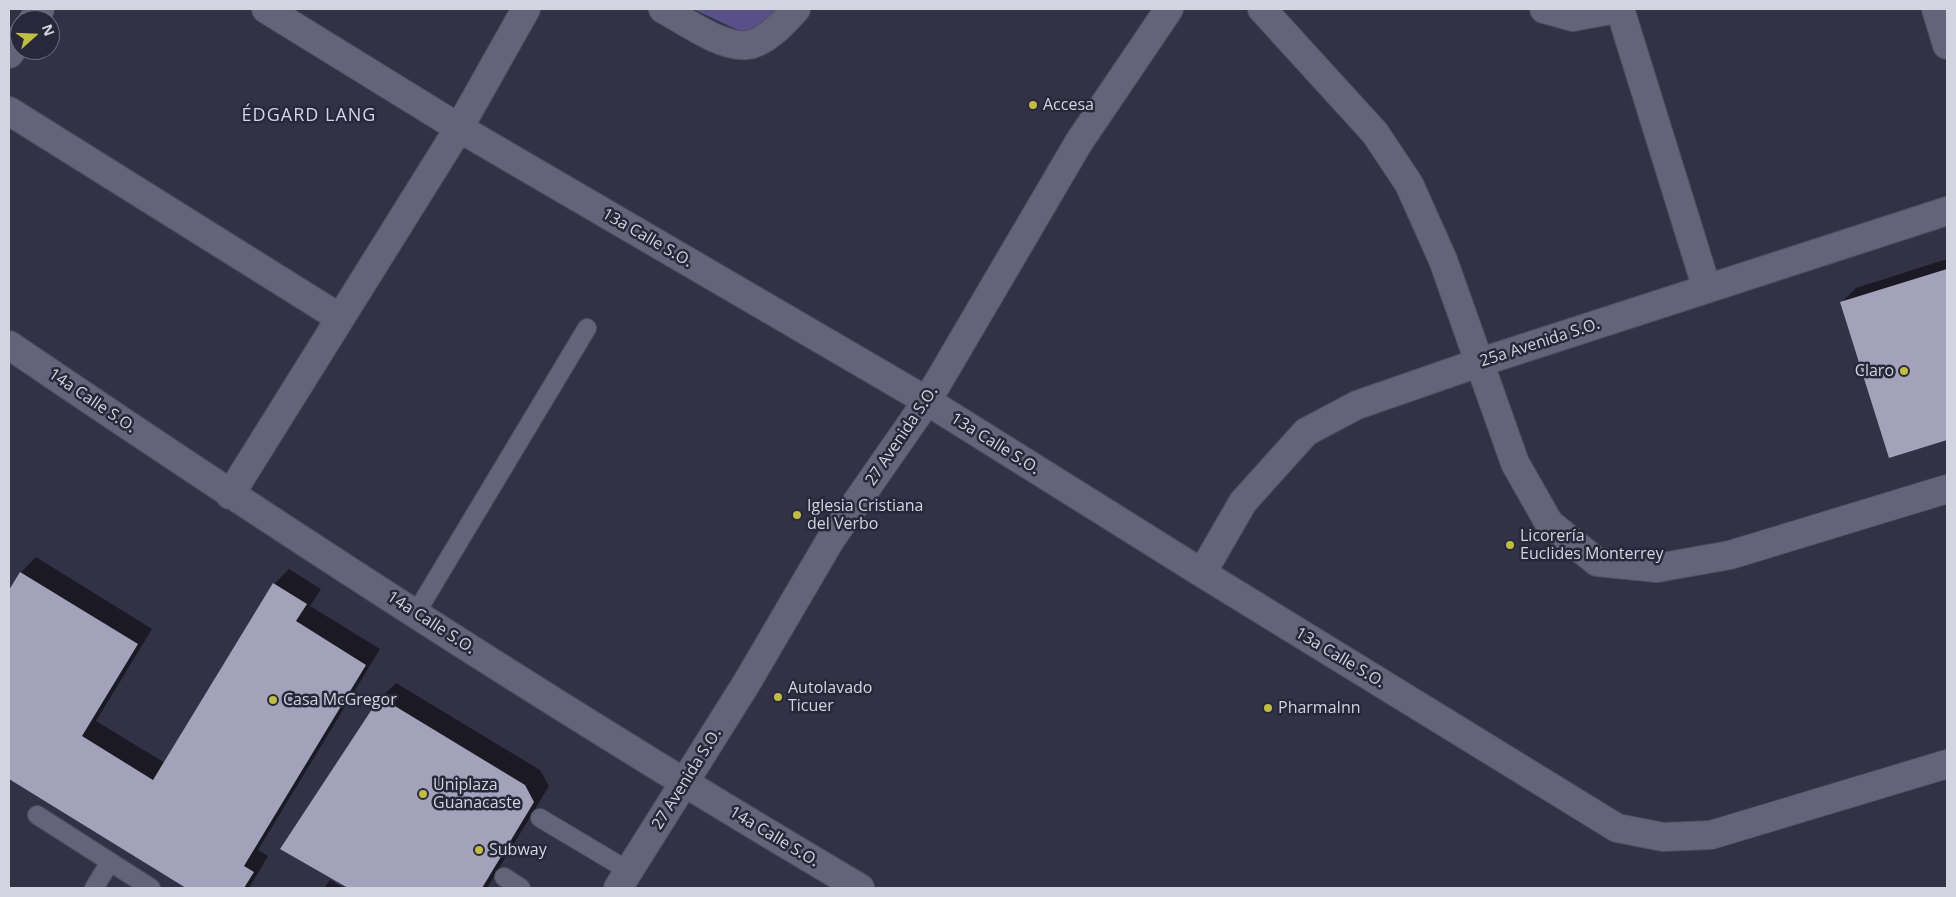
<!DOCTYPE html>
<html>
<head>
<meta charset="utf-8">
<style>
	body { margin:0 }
	#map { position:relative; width:1956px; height:897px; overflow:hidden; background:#333145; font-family:"Open Sans",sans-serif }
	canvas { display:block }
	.frame { position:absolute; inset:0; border:10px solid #d4d3e0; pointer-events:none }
	.north { position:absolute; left:10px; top:10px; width:50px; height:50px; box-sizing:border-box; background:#29273a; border:1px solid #6d6c7c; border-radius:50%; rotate:70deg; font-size:14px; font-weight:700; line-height:20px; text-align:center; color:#d4d3e0 }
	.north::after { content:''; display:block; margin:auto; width:18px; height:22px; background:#bfbe42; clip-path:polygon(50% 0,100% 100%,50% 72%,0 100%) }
</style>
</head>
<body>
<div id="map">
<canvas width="1956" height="897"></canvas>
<div class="frame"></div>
<div class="north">N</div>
</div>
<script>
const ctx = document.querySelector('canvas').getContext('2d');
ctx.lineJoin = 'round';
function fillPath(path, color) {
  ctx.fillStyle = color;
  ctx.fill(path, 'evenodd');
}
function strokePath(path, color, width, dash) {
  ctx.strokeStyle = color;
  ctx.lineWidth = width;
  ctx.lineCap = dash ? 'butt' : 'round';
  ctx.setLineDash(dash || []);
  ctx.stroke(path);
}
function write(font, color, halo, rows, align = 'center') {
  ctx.font = font + ' "Open Sans",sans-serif';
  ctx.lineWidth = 5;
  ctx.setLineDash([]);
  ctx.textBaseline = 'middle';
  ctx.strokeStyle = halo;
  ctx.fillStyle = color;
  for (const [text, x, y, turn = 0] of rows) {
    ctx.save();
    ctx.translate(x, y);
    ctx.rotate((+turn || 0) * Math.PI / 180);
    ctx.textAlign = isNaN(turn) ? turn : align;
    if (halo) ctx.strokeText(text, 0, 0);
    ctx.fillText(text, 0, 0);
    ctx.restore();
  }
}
fillPath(new Path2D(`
	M693,9H781L753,37Z`), '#595089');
fillPath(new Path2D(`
	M1947,259V439L1890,457L1841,303L1856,288Z
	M36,557L152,629L96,721L165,763L274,584L289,569L321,589L310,606L380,649L258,850L268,856L249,888H188L9,778V592L21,572Z
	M396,683L540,770L549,786L487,888H350L282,848L381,698Z
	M330,880L344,888H324Z`), '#0007');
fillPath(new Path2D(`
	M1947,269V440L1889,458L1840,302Z
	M20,572L138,644L82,736L153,780L273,583L307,604L296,621L366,665L244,866L254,872L244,888H186L9,779V590Z
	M380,697L525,785L534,802L482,888H348L280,849Z`), '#a4a2ba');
const lane = new Path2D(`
	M416,613L587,328
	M37,815L151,888
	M540,818L629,871
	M504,877L521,888
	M94,888L110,862`);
const street = new Path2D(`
	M266,9L459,128L927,401L1202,573L1617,828L1663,837L1711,835L1947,764
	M663,9C685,21 722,48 747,45C765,44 785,21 796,9
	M1262,9L1375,133L1409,184L1443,260L1515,463L1549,523L1597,562L1657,568L1730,555L1947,489
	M1544,9L1573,17L1616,9
	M1620,9L1707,289
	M33,20L40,9
	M9,54L20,38
	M9,111L340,318
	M9,345C287,534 570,717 860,888
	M230,495L459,128L526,9
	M1202,573L1243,502L1306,432L1357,405L1481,362L1947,211`);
const secondary = new Path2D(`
	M1936,9L1947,45
	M618,888L746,684L831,539L927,401L1079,142L1169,9`);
strokePath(lane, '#4f4d5e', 20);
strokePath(street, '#4f4d5e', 30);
strokePath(secondary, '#4f4d5e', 30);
strokePath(lane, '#656379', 18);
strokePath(street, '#656379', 28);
strokePath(secondary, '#656379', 28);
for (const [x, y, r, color] of [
	[1033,105,5,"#bfbe42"],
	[1904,371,5,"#bfbe42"],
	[797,515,5,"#bfbe42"],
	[1510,545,5,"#bfbe42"],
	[778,697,5,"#bfbe42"],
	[273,700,5,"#bfbe42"],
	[1268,708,5,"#bfbe42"],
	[423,794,5,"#bfbe42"],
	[479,850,5,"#bfbe42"]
]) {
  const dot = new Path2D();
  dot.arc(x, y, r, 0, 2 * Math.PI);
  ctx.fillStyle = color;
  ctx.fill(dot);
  strokePath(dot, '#29273a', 2);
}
write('16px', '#d4d3e0', '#29273a', [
	["Accesa",1043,105],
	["Claro",1894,371,"right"],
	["Iglesia Cristiana",807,506],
	["del Verbo",807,524],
	["Licorería",1520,536],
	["Euclides Monterrey",1520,554],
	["Autolavado",788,688],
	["Ticuer",788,706],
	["Casa McGregor",283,700],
	["PharmaInn",1278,708],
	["Uniplaza",433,785],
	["Guanacaste",433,803],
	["Subway",489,850]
], 'left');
write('16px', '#d4d3e0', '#29273a', [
	["13a Calle S.O.",647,238,30],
	["25a Avenida S.O.",1540,343,-18],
	["14a Calle S.O.",92,401,34],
	["27 Avenida S.O.",902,436,-56],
	["13a Calle S.O.",995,444,32],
	["14a Calle S.O.",431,623,33],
	["13a Calle S.O.",1340,658,31],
	["27 Avenida S.O.",687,779,-58],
	["14a Calle S.O.",774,837,31]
]);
ctx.letterSpacing = '1px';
write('18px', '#d5d3ec', '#29273a', [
	["ÉDGARD LANG",309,116]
]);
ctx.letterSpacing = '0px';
</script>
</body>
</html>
